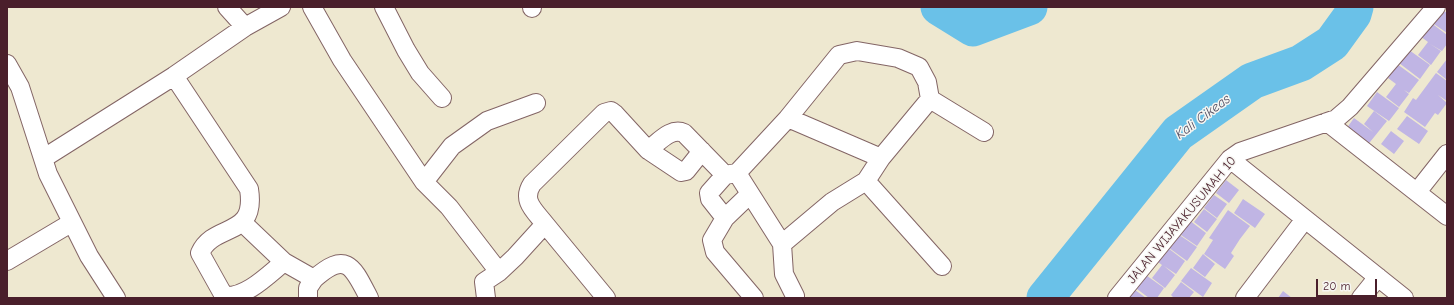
<!DOCTYPE html>
<html>
<head>
<meta charset="utf-8">
<style>
	body { margin:0 }
	#map { position:relative; width:1454px; height:305px; overflow:hidden; background:#eee8d0; font-family:"Comic Neue",sans-serif }
	canvas { display:block }
	.frame { position:absolute; inset:0; border:8px solid #4a1f2b; pointer-events:none }
	.scale { position:absolute; left:1316px; top:279px; width:61px; height:18px; box-sizing:border-box; border:2px solid #4a1f2b; border-top:0; padding-left:5px; font-size:12px; line-height:14px; white-space:nowrap; color:#4a1f2b; -webkit-text-stroke:3px #f6f6f2; paint-order:stroke }
</style>
</head>
<body>
<div id="map">
<canvas width="1454" height="305"></canvas>
<div class="frame"></div>
<div class="scale">20 m</div>
</div>
<script>
const ctx = document.querySelector('canvas').getContext('2d');
ctx.lineJoin = 'round';
function strokePath(path, color, width, dash) {
  ctx.strokeStyle = color;
  ctx.lineWidth = width;
  ctx.lineCap = dash ? 'butt' : 'round';
  ctx.setLineDash(dash || []);
  ctx.stroke(path);
}
function fillPath(path, color) {
  ctx.fillStyle = color;
  ctx.fill(path, 'evenodd');
}
function write(font, color, halo, rows, align = 'center') {
  ctx.font = font + ' "Comic Neue",sans-serif';
  ctx.lineWidth = 3;
  ctx.setLineDash([]);
  ctx.textBaseline = 'middle';
  ctx.strokeStyle = halo;
  ctx.fillStyle = color;
  for (const [text, x, y, turn = 0] of rows) {
    ctx.save();
    ctx.translate(x, y);
    ctx.rotate((+turn || 0) * Math.PI / 180);
    ctx.textAlign = isNaN(turn) ? turn : align;
    if (halo) ctx.strokeText(text, 0, 0);
    ctx.fillText(text, 0, 0);
    ctx.restore();
  }
}
strokePath(new Path2D(`
	M939,7L973,28L1029,7
	M1045,298L1178,133L1252,81L1301,63L1332,43L1353,14L1355,7`), '#6ac1e8', 37);
fillPath(new Path2D(`
	M1441,9L1447,13V33L1431,22Z
	M1430,22L1447,35V44L1442,51L1430,44L1441,51L1431,65L1418,55L1428,42L1420,36Z
	M1409,50L1430,65L1420,79L1399,63Z
	M1447,59V80L1437,72Z
	M1397,64L1419,80L1409,93L1404,90L1409,94L1399,107L1386,97L1396,84L1388,78Z
	M1436,73L1447,81V101L1438,95L1447,103L1438,115L1435,113L1425,127L1404,112L1413,98L1416,100Z
	M1377,92L1399,108L1389,121L1367,106Z
	M1374,111L1387,121L1366,147L1344,132L1354,118L1373,132L1364,124Z
	M1407,116L1428,131L1419,144L1397,129Z
	M1391,131L1404,141L1394,154L1381,144Z
	M1226,180L1239,190L1229,203L1216,193Z
	M1214,195L1227,204L1217,218L1204,208Z
	M1243,199L1265,214L1255,228L1234,213Z
	M1204,209L1217,219L1207,232L1194,222Z
	M1228,210L1250,226L1240,239L1233,234L1240,239L1231,253L1234,256L1225,269L1204,254L1213,240L1209,238Z
	M1185,217L1206,233L1197,246L1175,231Z
	M1175,232L1197,247L1187,261L1165,245Z
	M1164,245L1185,261L1176,274L1164,266L1175,275L1165,288L1152,278L1162,265L1154,259Z
	M1203,254L1215,264L1205,277L1193,268Z
	M1191,268L1212,283L1203,297L1181,281Z
	M1143,273L1164,288L1157,298H1149L1133,286Z
	M1181,282L1194,292L1189,298H1174L1171,295Z
	M1131,287L1146,298H1124Z
	M1283,291L1292,298H1278Z`), '#c0b5e4');
const minor = new Path2D(`
	M227,7L245,27
	M312,7L342,60L424,182L449,207L499,272L515,257L545,224L606,298
	M384,7L406,50L420,73L442,98
	M532,7V8
	M7,64L20,87L48,174L89,256L116,298
	M174,76L249,189C257,239 214,222 200,253L224,296C246,298 268,275 284,262L314,279L308,288V298
	M788,118L839,55L857,51L898,58L919,67L927,82L930,99
	M1327,122L1447,216
	M648,150C659,142 671,127 684,133L725,175
	M44,158L174,76L245,27L281,7
	M881,158L930,99L984,132
	M1230,159L1404,298
	M737,173L782,244L784,274L795,296L794,298
	M866,181L942,266
	M424,182L452,146L487,121L536,103
	M1417,192L1447,154
	M750,194L725,218L712,240L715,252L754,298
	M725,218L710,199L709,193L725,175L737,173L788,118L881,158L866,181L832,202L782,244
	M243,223L284,262
	M545,224C535,211 521,201 532,184L604,113L611,111L615,114L648,150L681,172L686,171L702,151
	M7,261L71,223
	M314,279C347,250 353,267 369,298
	M486,298L484,282L499,272
	M1117,298L1230,159L1240,152L1336,119L1350,107L1436,7
	M1245,298L1305,219
	M1361,298L1378,277`);
strokePath(minor, '#836565', 20);
strokePath(minor, '#fff', 18);
write('13px', '#4a1f2b', '#f6f6f2', [
	["JALAN WIJAYAKUSUMAH 10",1182,220,-50]
]);
write('italic 14px', '#545064', '#f6f6f2', [
	["Kali Cikeas",1203,117,-37]
]);
</script>
</body>
</html>
